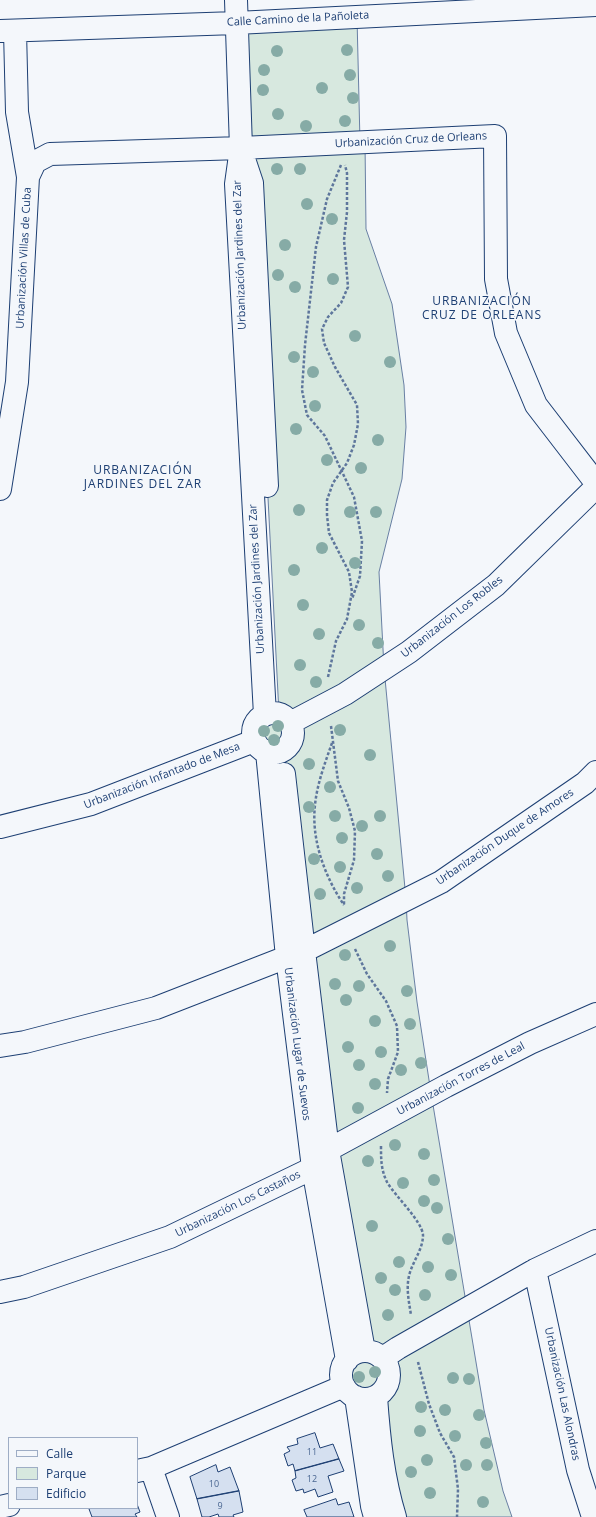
<!DOCTYPE html>
<html>
<head>
<meta charset="utf-8">
<style>
	body { margin:0 }
	#map { position:relative; width:596px; height:1517px; overflow:hidden; background:#f4f7fb; font-family:"Open Sans",sans-serif }
	canvas { display:block }
	.legend { position:absolute; left:8px; top:1437px; width:130px; height:72px; box-sizing:border-box; background:#f4f7fb; border:1px solid #9eadc5; margin:0; padding:5px 7px; list-style:none; font-size:12px; color:#1d3f73 }
	.legend li { display:flex; align-items:center; gap:8px; height:20px }
	.legend b { width:20px; border:1px solid #9eadc5 }
</style>
</head>
<body>
<div id="map">
<canvas width="596" height="1517"></canvas>
<ul class="legend">
<li><b style="height:5px;background:#f4f7fb"></b>Calle</li>
<li><b style="height:11px;background:#d7e8df"></b>Parque</li>
<li><b style="height:11px;background:#d5e0f0"></b>Edificio</li>
</ul>
</div>
<script>
const ctx = document.querySelector('canvas').getContext('2d');
ctx.lineJoin = 'round';
function fillPath(path, color) {
  ctx.fillStyle = color;
  ctx.fill(path, 'evenodd');
}
function strokePath(path, color, width, dash) {
  ctx.strokeStyle = color;
  ctx.lineWidth = width;
  ctx.lineCap = dash ? 'butt' : 'round';
  ctx.setLineDash(dash || []);
  ctx.stroke(path);
}
function write(font, color, halo, rows, align = 'center') {
  ctx.font = font + ' "Open Sans",sans-serif';
  ctx.lineWidth = 3;
  ctx.setLineDash([]);
  ctx.textBaseline = 'middle';
  ctx.strokeStyle = halo;
  ctx.fillStyle = color;
  for (const [text, x, y, turn = 0] of rows) {
    ctx.save();
    ctx.translate(x, y);
    ctx.rotate((+turn || 0) * Math.PI / 180);
    ctx.textAlign = isNaN(turn) ? turn : align;
    if (halo) ctx.strokeText(text, 0, 0);
    ctx.fillText(text, 0, 0);
    ctx.restore();
  }
}
const green = new Path2D(`
	M357,17L360,142H365L366,229L392,304L404,385L406,427L402,479L379,572L384,668L406,899L407,920L417,1002L431,1093L484,1410L503,1491L512,1517H395L382,1393C398,1372 387,1365 371,1352L304,951L282,751C297,740 295,723 279,714L252,183L236,23Z
	M274,717C293,722 292,747 274,747C271,747 268,746 265,745L258,733L260,724Z
	M348 1375a18 18 0 1 1 36 0a18 18 0 1 1-36 0Z`);
fillPath(green, '#d7e8df');
strokePath(green, '#687fa3', 1);
const building = new Path2D(`
	M315,1433L320,1448L333,1444L339,1459L295,1471L293,1464L288,1466L284,1454L290,1451L287,1447L298,1444L297,1439Z
	M339,1459L344,1471L328,1476L333,1492L318,1497L315,1489L304,1493L303,1489L296,1491L292,1480L296,1478L295,1471Z
	M216,1465L218,1472L230,1467L239,1491L197,1499L190,1477Z
	M239,1491L243,1512L233,1515L234,1517H219L218,1514L209,1517H202L197,1499Z
	M336,1499L338,1505L349,1502L354,1517H307L304,1510Z
	M137,1504L140,1512L135,1514L137,1517H92L89,1509L92,1508H137Z`);
fillPath(building, '#d5e0f0');
strokePath(building, '#1d3f73', 1);
const minor = new Path2D(`
	M236,0L241,148L236,184L265,715
	M0,31L236,23L596,5
	M15,31L17,112L28,177
	M242,153L252,183L267,486
	M0,489L17,382L28,177L35,162L50,154L241,148L495,136L496,279L506,333L536,405L596,483
	M253 733a20 20 0 1 1 40 0a20 20 0 1 1-40 0Z
	M290,723L345,694L409,652L496,585L596,487
	M267,752L287,957L313,1168L347,1360
	M284,774L304,951L328,1150L364,1351
	M0,827L91,804L254,741
	M304,951L441,882L585,783L596,772
	M0,1046L25,1042L156,1008L287,957
	M328,1150L446,1086L530,1043L596,1014
	M535,1270L578,1470L593,1517
	M0,1292L24,1287L170,1237L313,1168
	M341 1375a24 24 0 1 1 48 0a24 24 0 1 1-48 0Z
	M383,1358L398,1348L535,1270L596,1241
	M356,1397L372,1506L375,1517
	M376,1397C379,1438 383,1478 395,1517
	M151,1468L168,1517
	M137,1471L151,1468L344,1386
	M0,1507L9,1505`);
strokePath(minor, '#1d3f73', 24);
strokePath(new Path2D(`
	M341,165L327,199L316,247L305,345L302,390L307,415L325,436L354,497L362,541L360,576L352,599
	M328,677L336,641L347,619L352,592L349,572L329,533L327,515V500L333,483L347,463L354,445L358,424L357,405L335,367L324,343L322,329L328,317L341,303L348,287L344,240L347,212V173L345,165
	M331,726L338,781L349,808L355,831L354,860L344,894V906
	M332,743C325,763 317,784 315,805C311,840 325,877 344,905
	M355,949L367,974L386,1001L397,1026L398,1052L388,1079L387,1093
	M381,1146C381,1159 381,1170 387,1182C395,1196 422,1221 423,1235C423,1250 412,1262 409,1276C406,1289 409,1302 411,1315
	M418,1362L429,1404L440,1433L454,1457L458,1489L457,1517`), '#5e769c', 2.5, [3, 2]);
strokePath(minor, '#f4f7fb', 22);
ctx.fillStyle = '#86aba6';
for (const [x, y] of [
	[347,50],
	[277,51],
	[264,70],
	[350,75],
	[322,88],
	[263,90],
	[353,98],
	[278,114],
	[345,121],
	[306,126],
	[277,169],
	[300,169],
	[307,204],
	[332,219],
	[285,245],
	[278,275],
	[333,279],
	[295,287],
	[355,336],
	[294,357],
	[390,362],
	[313,372],
	[315,406],
	[296,429],
	[378,440],
	[327,460],
	[361,468],
	[299,510],
	[350,512],
	[376,512],
	[322,548],
	[355,563],
	[294,570],
	[303,605],
	[359,625],
	[319,634],
	[378,643],
	[300,665],
	[316,682],
	[278,726],
	[340,730],
	[264,731],
	[274,740],
	[370,755],
	[309,764],
	[330,787],
	[309,807],
	[335,816],
	[380,816],
	[362,826],
	[342,838],
	[377,854],
	[314,859],
	[340,867],
	[388,876],
	[357,888],
	[320,894],
	[390,946],
	[345,955],
	[335,984],
	[359,986],
	[407,991],
	[346,1000],
	[375,1021],
	[410,1024],
	[348,1047],
	[381,1052],
	[421,1063],
	[359,1065],
	[401,1070],
	[375,1084],
	[358,1108],
	[395,1145],
	[424,1154],
	[368,1161],
	[434,1180],
	[403,1183],
	[424,1201],
	[437,1208],
	[372,1226],
	[448,1239],
	[399,1262],
	[428,1267],
	[451,1275],
	[381,1278],
	[395,1290],
	[425,1295],
	[388,1315],
	[375,1372],
	[359,1377],
	[453,1378],
	[469,1379],
	[421,1407],
	[445,1410],
	[479,1415],
	[420,1431],
	[455,1436],
	[486,1443],
	[427,1460],
	[466,1465],
	[487,1465],
	[411,1472],
	[430,1493],
	[483,1502]
]) {
  ctx.beginPath();
  ctx.arc(x, y, 6, 0, 2 * Math.PI);
  ctx.fill();
}
write('9px', '#4b6792', null, [
	["11",312,1452],
	["12",312,1479],
	["10",214,1484],
	["9",220,1506]
]);
write('11px', '#1d3f73', '#f4f7fb', [
	["Calle Camino de la Pañoleta",298,19,-3],
	["Urbanización Cruz de Orleans",411,140,-3],
	["Urbanización Jardines del Zar",240,255,-92],
	["Urbanización Villas de Cuba",24,258,-87],
	["Urbanización Jardines del Zar",257,579,-93],
	["Urbanización Los Robles",452,617,-38],
	["Urbanización Infantado de Mesa",162,776,-21],
	["Urbanización Duque de Amores",505,837,-34],
	["Urbanización Lugar de Suevos",297,1044,83],
	["Urbanización Torres de Leal",461,1079,-28],
	["Urbanización Los Castaños",238,1204,-26],
	["Urbanización Las Alondras",562,1394,78]
]);
ctx.letterSpacing = '1px';
write('12px', '#1d3f73', '#f4f7fb', [
	["URBANIZACIÓN",482,302],
	["CRUZ DE ORLEANS",482,316],
	["URBANIZACIÓN",143,471],
	["JARDINES DEL ZAR",143,485]
]);
ctx.letterSpacing = '0px';
</script>
</body>
</html>
